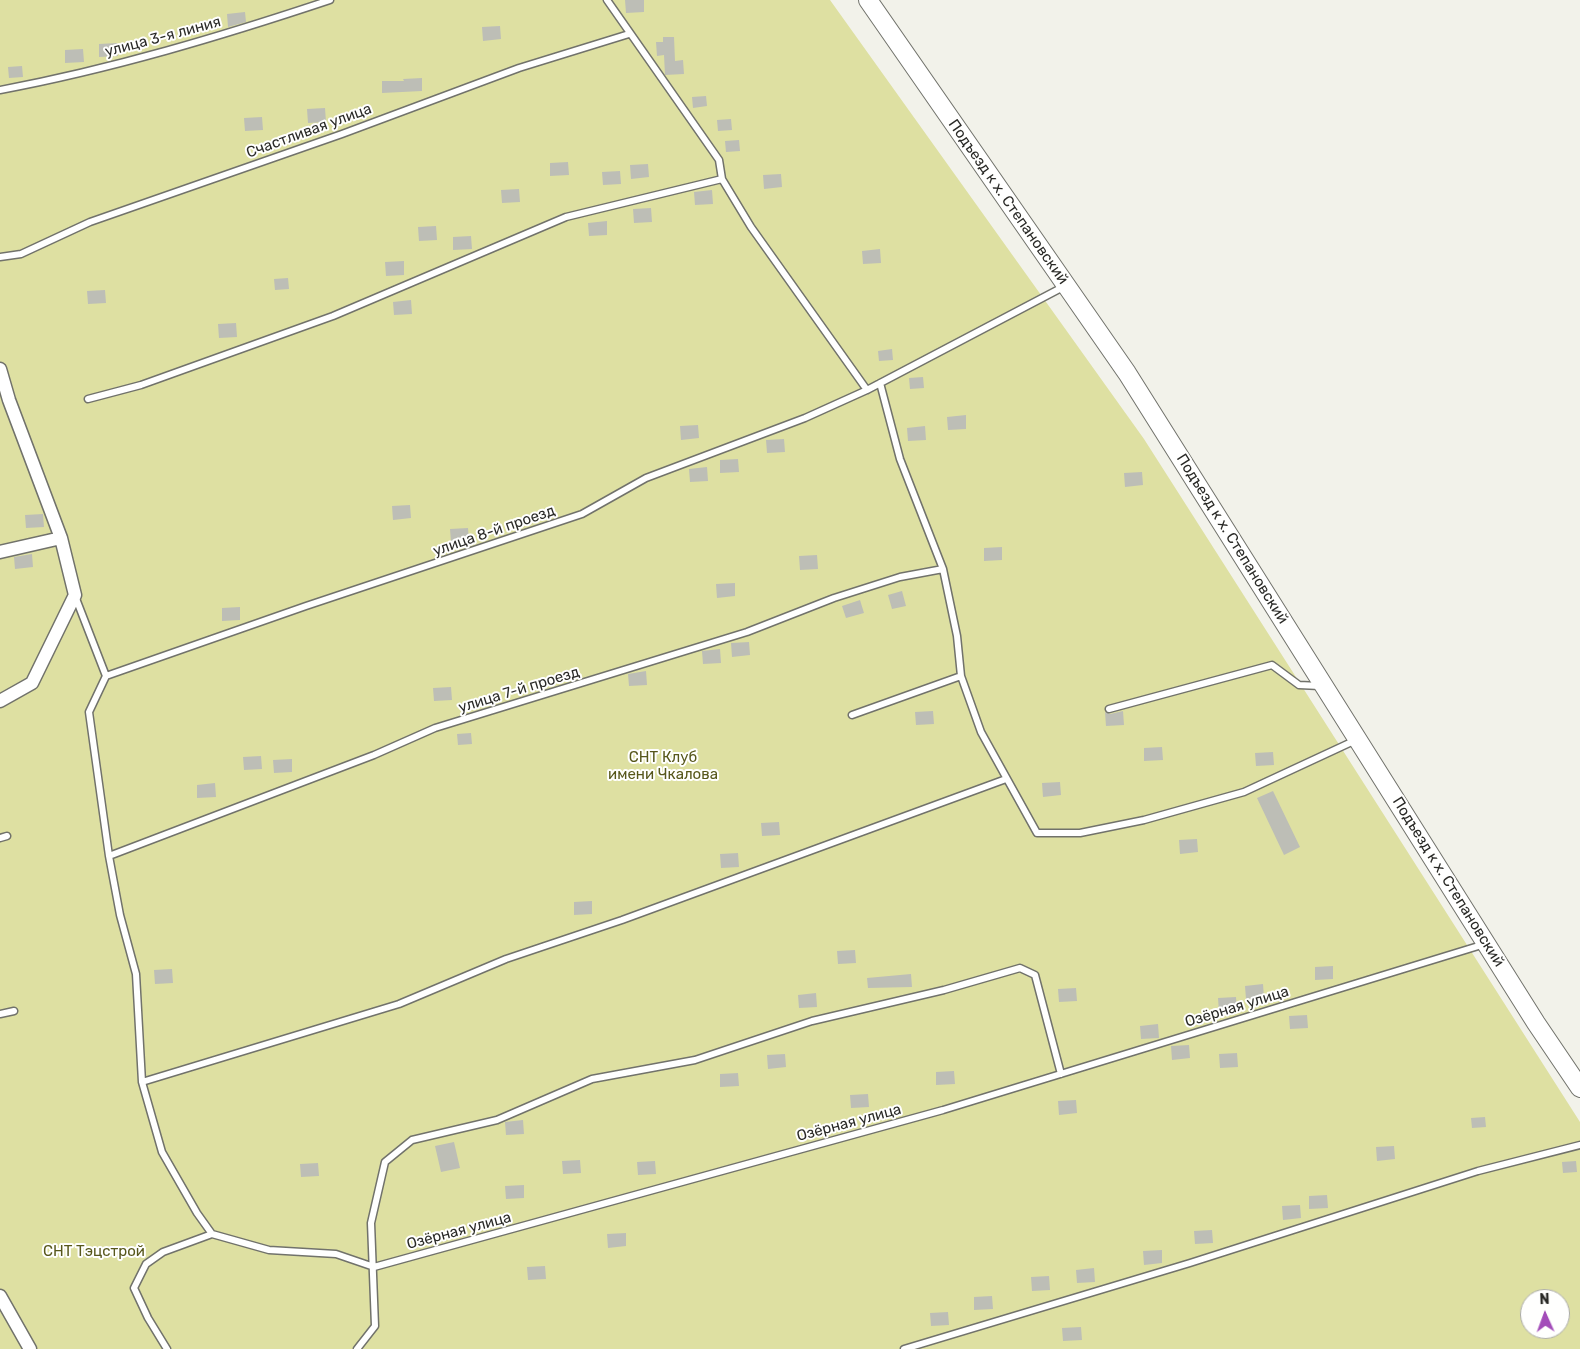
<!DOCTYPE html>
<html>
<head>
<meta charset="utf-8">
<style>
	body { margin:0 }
	#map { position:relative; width:1580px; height:1349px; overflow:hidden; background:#f2f2ea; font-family:Rubik,sans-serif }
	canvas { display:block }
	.north { position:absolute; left:1520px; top:1289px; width:50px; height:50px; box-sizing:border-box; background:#fffffe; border:1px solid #aaaaa8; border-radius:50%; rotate:358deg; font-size:14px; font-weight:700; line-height:20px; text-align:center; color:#2a2a27 }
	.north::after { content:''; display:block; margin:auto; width:18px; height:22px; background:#a34cb9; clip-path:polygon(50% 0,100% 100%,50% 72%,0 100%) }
</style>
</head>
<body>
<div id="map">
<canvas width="1580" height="1349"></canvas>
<div class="north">N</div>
</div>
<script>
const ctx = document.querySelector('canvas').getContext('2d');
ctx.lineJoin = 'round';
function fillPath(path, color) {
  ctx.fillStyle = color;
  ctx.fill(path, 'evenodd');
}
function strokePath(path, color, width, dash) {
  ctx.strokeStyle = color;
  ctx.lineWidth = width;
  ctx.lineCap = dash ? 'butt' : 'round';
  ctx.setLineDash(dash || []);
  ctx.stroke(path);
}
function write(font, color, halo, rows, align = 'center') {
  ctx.font = font + ' Rubik,sans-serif';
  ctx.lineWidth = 4;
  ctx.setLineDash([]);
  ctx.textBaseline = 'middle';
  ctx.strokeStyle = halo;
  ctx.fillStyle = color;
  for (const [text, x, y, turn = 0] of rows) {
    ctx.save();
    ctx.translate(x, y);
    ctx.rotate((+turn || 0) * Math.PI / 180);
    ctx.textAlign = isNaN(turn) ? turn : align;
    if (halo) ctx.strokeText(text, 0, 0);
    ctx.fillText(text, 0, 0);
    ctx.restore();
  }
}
fillPath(new Path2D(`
	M0,0H830L1144,439L1580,1122V1349H0ZM1530,1299H1560V1329H1530Z`), '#dee0a2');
fillPath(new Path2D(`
	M625,0H644V12L626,13Z
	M245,12L246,22L228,27L227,14Z
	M500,26L501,39L483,41L482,27Z
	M663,37H674L675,61L683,60L684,74L665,75L664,55L657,56L656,42H663Z
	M117,43L118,56L99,57V44Z
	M83,49L84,62L65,63V50Z
	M22,66L23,77L9,78L8,67Z
	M422,78V91L382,93V81H404L403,79Z
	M706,96L707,106L693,108L692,97Z
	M325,108L326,122L308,123L307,109Z
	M262,117L263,130L245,131L244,118Z
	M731,119L732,130L718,131L717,120Z
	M739,140L740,151L726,152L725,141Z
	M568,162L569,175L550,176V163Z
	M648,164L649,177L631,179L630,165Z
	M620,171L621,184L603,185L602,172Z
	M781,174L782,187L764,189L763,175Z
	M519,189L520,202L502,203L501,190Z
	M712,190L713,204L695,205L694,192Z
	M651,208L652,222L634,223L633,209Z
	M607,221V235L589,236L588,223Z
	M436,226L437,240L419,241L418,227Z
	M471,236L472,249L453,250V237Z
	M880,249L881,263L863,264L862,251Z
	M404,261V275L386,276L385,262Z
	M288,278L289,289L275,290L274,279Z
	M105,290L106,303L88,304L87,291Z
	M411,300L412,314L394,315L393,302Z
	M236,323L237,337L219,338L218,324Z
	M892,349L893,360L879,361L878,351Z
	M923,377L924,388L910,389L909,378Z
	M966,415V429L948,430L947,417Z
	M698,425L699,438L681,440L680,426Z
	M925,426L926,440L908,441L907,428Z
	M784,439L785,452L767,453L766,440Z
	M738,459L739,472L720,473V460Z
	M707,467L708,481L690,482L689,469Z
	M1142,472L1143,485L1125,487L1124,473Z
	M410,505L411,518L393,520L392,506Z
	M43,514L44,527L26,528L25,515Z
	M468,528L469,541L451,542L450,529Z
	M1002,547V560L984,561V548Z
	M32,554L33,567L15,569L14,557Z
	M817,555L818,569L800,570L799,556Z
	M735,583V596L717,598L716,584Z
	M902,591L906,606L892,609L888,595Z
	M860,600L864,613L846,618L842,606Z
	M240,607V620L222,621V608Z
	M749,642L750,655L732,657L731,643Z
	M720,649L721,663L703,664L702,651Z
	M646,671L647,685L629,686L628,674Z
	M451,687L452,700L434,701L433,688Z
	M933,711L934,724L916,725L915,712Z
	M1123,711L1124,725L1106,726L1105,712L1110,714Z
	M471,733L472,744L458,745L457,734Z
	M1162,747L1163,760L1144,761V748Z
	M1273,752L1274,765L1256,766L1255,753Z
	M261,756L262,769L244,770L243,757Z
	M292,759V772L274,773L273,760Z
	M1060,782L1061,795L1043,797L1042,783Z
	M215,783L216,797L197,798V785Z
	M1273,791L1300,847L1284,855L1257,798Z
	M779,822L780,835L762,836L761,823Z
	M1197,839L1198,852L1180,854L1179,840Z
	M738,853L739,867L721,868L720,854Z
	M592,901V914L574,915V902Z
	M855,950L856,963L838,964L837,951Z
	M1333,966V979L1315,980V967Z
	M172,969L173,983L155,984L154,970Z
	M911,974L912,987L868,988L867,978Z
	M1263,984L1264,998L1246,999L1245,986Z
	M1076,988L1077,1001L1059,1002L1058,989Z
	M816,993L817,1007L799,1008L798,995Z
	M1236,997L1237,1011L1219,1012L1218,998Z
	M1307,1015L1308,1028L1290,1029L1289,1016Z
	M1158,1024L1159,1038L1141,1039L1140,1026Z
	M1189,1045L1190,1058L1172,1060L1171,1046Z
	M1237,1053L1238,1067L1220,1068L1219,1054Z
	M785,1054L786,1067L768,1069L767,1055Z
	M954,1071L955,1084L936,1085V1072Z
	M738,1073L739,1086L720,1087V1074Z
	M868,1094L869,1107L851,1108L850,1095Z
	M1076,1100L1077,1113L1059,1115L1058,1101Z
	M1485,1117L1486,1127L1472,1128L1471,1118Z
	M523,1120L524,1134L506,1135L505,1122Z
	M454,1142L460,1168L441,1172L435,1146Z
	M1394,1146L1395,1159L1377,1161L1376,1147Z
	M580,1160L581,1173L563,1174L562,1161Z
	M655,1161L656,1174L638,1175L637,1162Z
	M1576,1161L1577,1172L1563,1173L1562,1162Z
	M318,1163L319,1176L301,1177L300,1164Z
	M524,1185V1198L506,1199L505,1186Z
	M1327,1195L1328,1208L1309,1209V1196Z
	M1300,1205L1301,1218L1283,1220L1282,1206Z
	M1212,1230L1213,1243L1195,1244L1194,1231Z
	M626,1233V1246L608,1248L607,1234Z
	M1162,1250V1263L1144,1265L1143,1251Z
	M545,1266L546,1279L528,1280L527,1267Z
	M1094,1268L1095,1282L1077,1283L1076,1270Z
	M1049,1276L1050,1290L1032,1291L1031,1277Z
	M992,1296L993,1309L974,1310V1297Z
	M948,1312L949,1325L931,1326L930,1313Z
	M1081,1327L1082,1340L1063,1341L1062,1328Z`), '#bdbeb6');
const lane = new Path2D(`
	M607,0L719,160L722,179L751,227L867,390
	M0,90C112,69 222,36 330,0
	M0,257L21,254L90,222L342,134L519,68L629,34
	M880,383L900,459L943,569L957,636L961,676L981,732L1037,833H1080L1144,820L1244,792L1356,740
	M88,399L141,385L333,316L566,217L722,179
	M75,596L106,676L89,712L109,856L120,915L136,974L142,1082L162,1152L197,1213L212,1234L163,1252L146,1264L134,1288L148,1318L167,1349
	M106,676L306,606L582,514L646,478L805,418L867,390L1065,286
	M1109,709L1272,665L1299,685L1320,686
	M852,715L961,676
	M0,838L7,836
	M109,856L374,755L435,728L747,632L834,598L900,577L943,569
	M0,1014L14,1011
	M142,1082L399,1004L506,959L622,920L1006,779
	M212,1234L269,1250L336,1254L374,1267L943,1110L1485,944
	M357,1349L375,1326L371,1223L385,1162L412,1140L497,1120L592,1079L695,1060L812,1021L944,990L1020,968L1035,975L1061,1074
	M904,1349L1190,1263L1478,1171L1580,1145`);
const street = new Path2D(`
	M0,369L9,400L61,538L75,595L32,683L0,701
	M0,552L61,538
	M0,1296L30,1349`);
const secondary = new Path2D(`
	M868,0L1127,373L1536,1023L1580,1088`);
strokePath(lane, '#71726b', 9);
strokePath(street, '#71726b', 15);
strokePath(secondary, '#71726b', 20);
strokePath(lane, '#fff', 6);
strokePath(street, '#fff', 12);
strokePath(secondary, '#fff', 18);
write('15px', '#2a2a27', '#fffffe', [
	["улица 3-я линия",163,37,-15],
	["Счастливая улица",309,131,-20],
	["Подъезд к х. Степановский",1008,202,55],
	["улица 8-й проезд",494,531,-19],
	["Подъезд к х. Степановский",1232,539,58],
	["улица 7-й проезд",519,690,-17],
	["Подъезд к х. Степановский",1448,882,58],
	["Озёрная улица",1237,1007,-17],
	["Озёрная улица",849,1123,-15],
	["Озёрная улица",459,1231,-15]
]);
write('15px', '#57571b', '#fffffe', [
	["СНТ Клуб",663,758],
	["имени Чкалова",663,775],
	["СНТ Тэцстрой",94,1252]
]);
</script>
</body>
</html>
